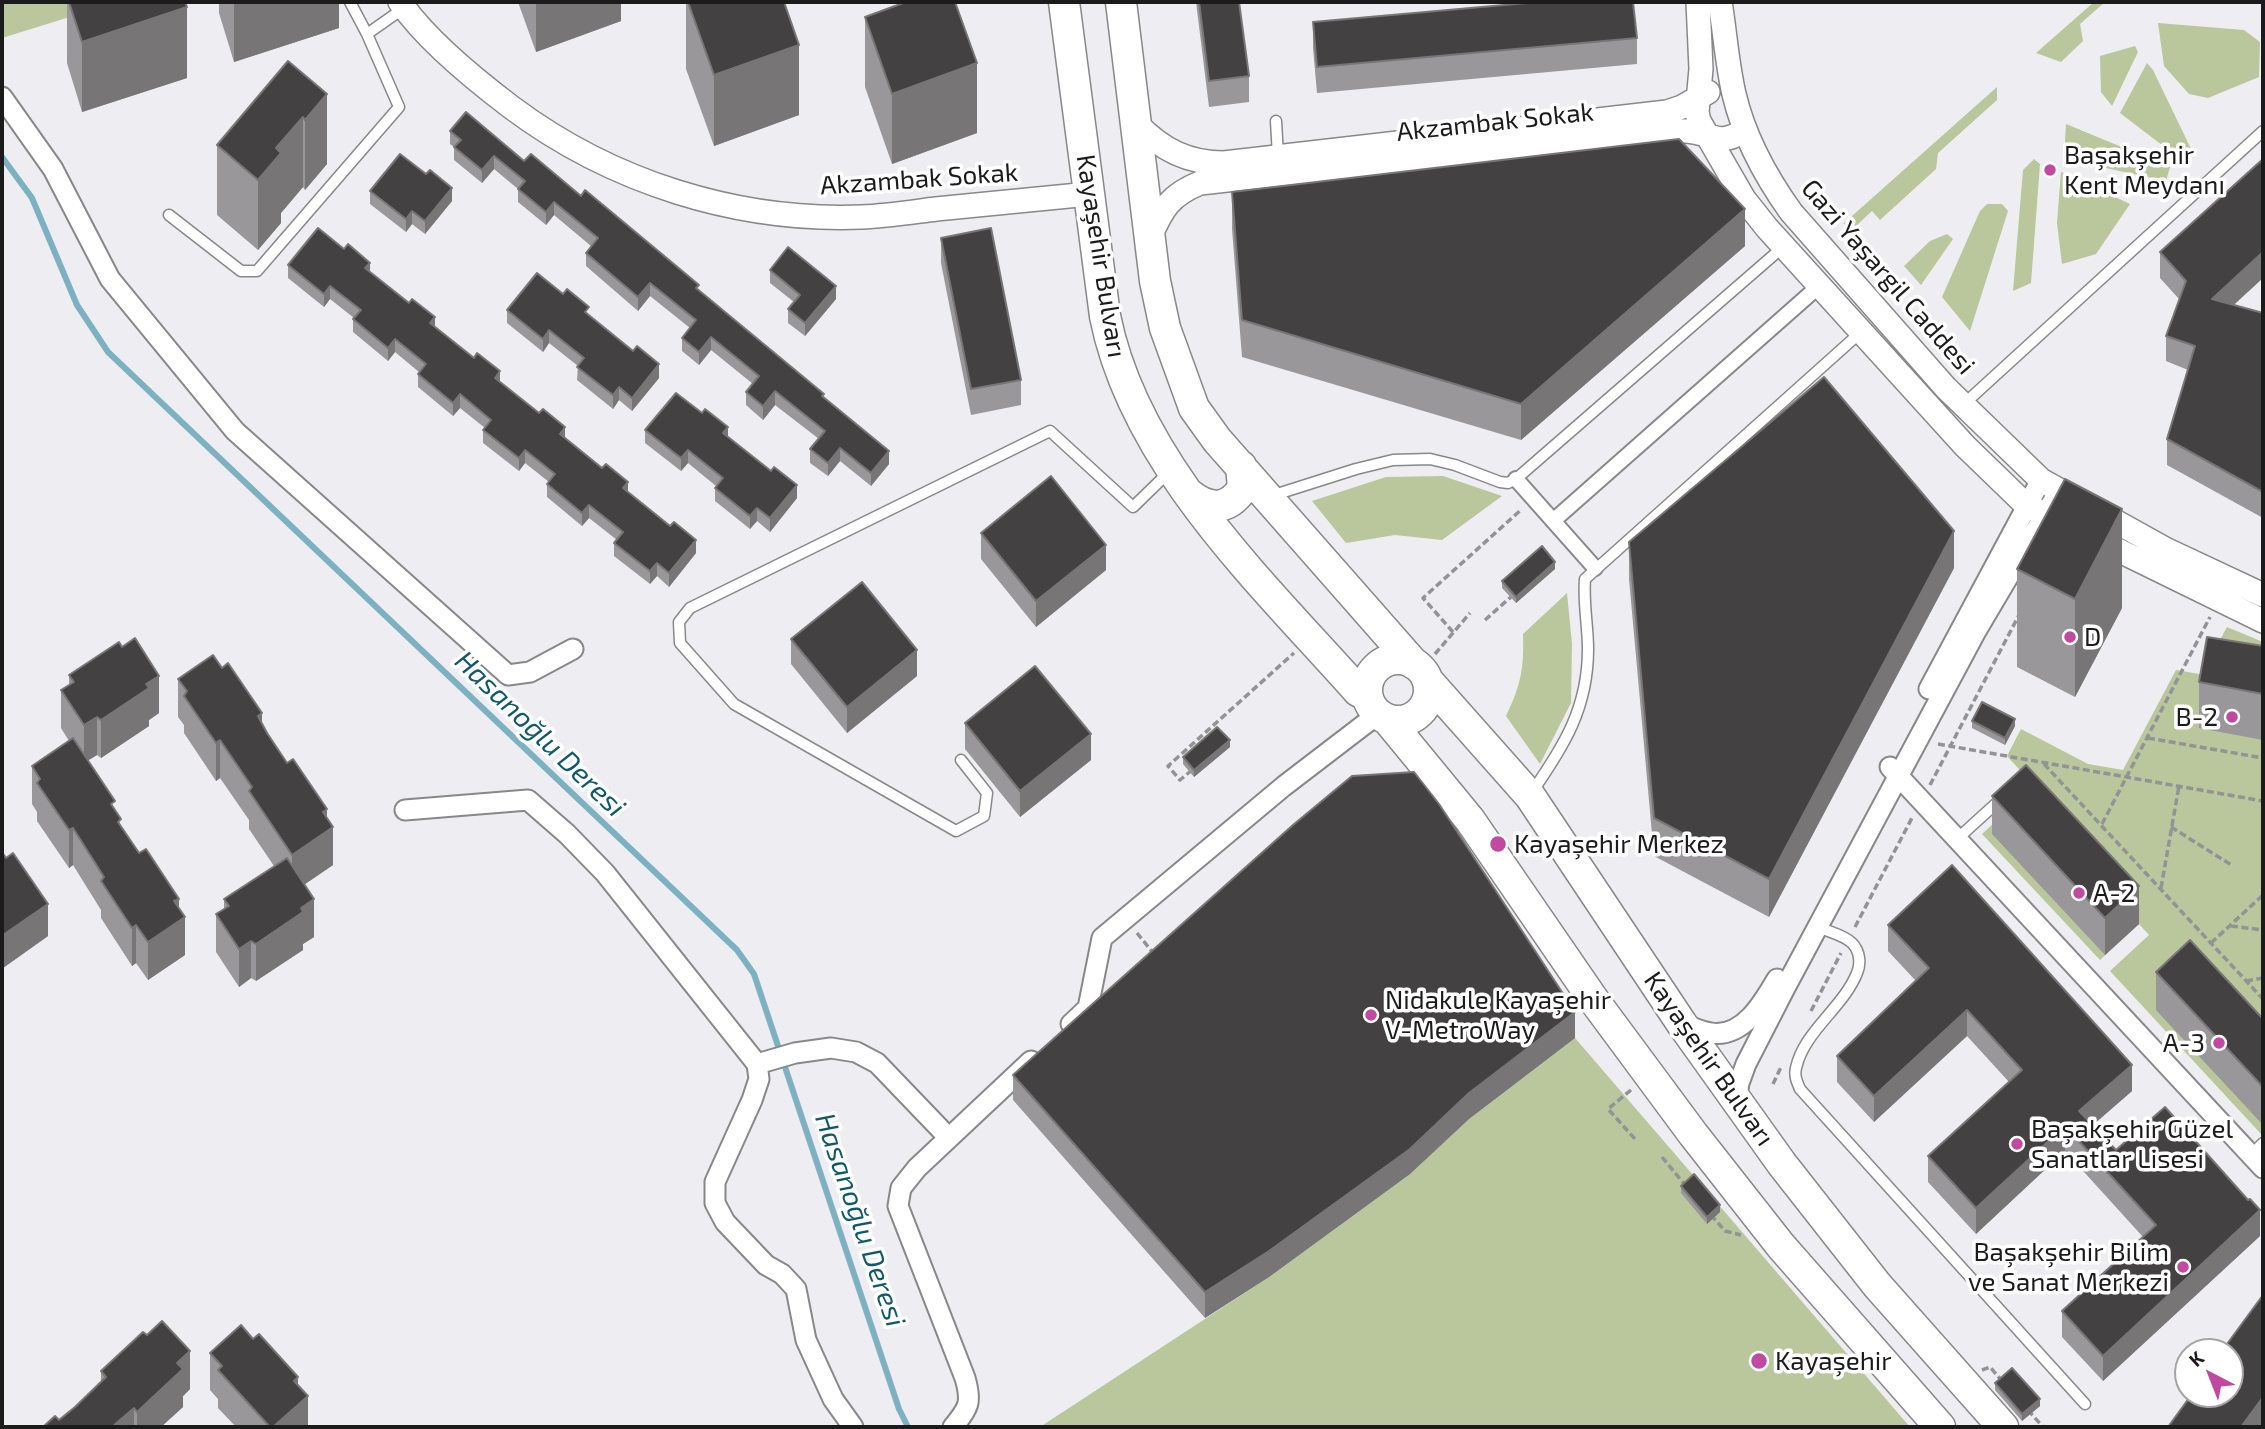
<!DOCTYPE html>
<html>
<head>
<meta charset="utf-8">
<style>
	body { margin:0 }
	#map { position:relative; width:2265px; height:1429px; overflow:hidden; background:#eeedf1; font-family:"Exo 2",sans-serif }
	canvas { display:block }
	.frame { position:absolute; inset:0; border:4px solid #1b1b1c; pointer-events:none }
	.north { position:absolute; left:2174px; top:1338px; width:70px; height:70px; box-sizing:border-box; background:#fff; border:2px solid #a4a4a4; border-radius:50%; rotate:318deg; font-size:19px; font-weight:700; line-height:28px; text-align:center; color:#1b1b1c }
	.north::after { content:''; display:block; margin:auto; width:24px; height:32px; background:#c14aa0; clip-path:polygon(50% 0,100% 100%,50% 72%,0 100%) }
</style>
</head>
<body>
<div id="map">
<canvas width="2265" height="1429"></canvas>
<div class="frame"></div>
<div class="north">K</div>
</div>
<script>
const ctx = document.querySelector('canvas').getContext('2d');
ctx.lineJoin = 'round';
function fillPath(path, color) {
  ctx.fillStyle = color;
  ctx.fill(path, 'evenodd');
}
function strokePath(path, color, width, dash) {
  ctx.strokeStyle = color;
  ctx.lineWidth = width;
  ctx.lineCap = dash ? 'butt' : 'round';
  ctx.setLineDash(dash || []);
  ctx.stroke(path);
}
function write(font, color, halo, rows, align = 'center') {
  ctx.font = font + ' "Exo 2",sans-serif';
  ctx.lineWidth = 7;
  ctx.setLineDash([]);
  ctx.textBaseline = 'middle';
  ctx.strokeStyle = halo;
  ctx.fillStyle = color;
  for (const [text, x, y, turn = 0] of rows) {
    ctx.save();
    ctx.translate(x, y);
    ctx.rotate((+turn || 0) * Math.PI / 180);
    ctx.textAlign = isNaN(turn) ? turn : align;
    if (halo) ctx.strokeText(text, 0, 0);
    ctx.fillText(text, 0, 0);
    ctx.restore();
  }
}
fillPath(new Path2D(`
	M2,2H118L2,38Z
	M2094,2H2105L2080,24L2083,41L2061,62L2036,53Z
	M2158,23L2244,30L2260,42L2259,77L2208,98L2189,94L2164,66Z
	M2135,46L2138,52L2112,106L2101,92L2100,56Z
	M2147,63L2153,70L2193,153L2179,158L2120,113Z
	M1997,87V100L1938,153L1936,169L1880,220L1872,211L1856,226L1843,224Z
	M2066,124L2170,167L2166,181L2064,159Z
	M2034,159L2040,164L2031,283L2013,291L2023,170Z
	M2061,172L2130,204L2096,254L2062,264L2057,223Z
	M1987,204H2002L2008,211L1970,331L1942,297L1980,211Z
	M1947,234L1953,239L1921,285L1904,266L1930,241Z
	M1443,476L1502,496L1442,540L1395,535L1346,543L1312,501L1386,477Z
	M1567,593L1572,644L1571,703L1540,764L1506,716C1521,685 1524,669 1523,634Z
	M2227,627L2263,642V656L2216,647Z
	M2176,670L2263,685L2262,1135L2110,971L2149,935L2139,924L2100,960L1982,834L2021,798L2039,791L2007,756L2021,729L2088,764L2123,770Z
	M1575,1038L1910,1427H1040L1269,1277L1410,1174L1469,1119Z`), '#bac69b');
strokePath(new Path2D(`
	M2,157L32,198L77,305L108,352L737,950L754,974L899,1409L908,1427`), '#7cb1c1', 6);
const service = new Path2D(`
	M350,2L367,34
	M1276,121L1278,156
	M169,215L241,271H257L399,107L367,34L404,8
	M1964,404L2263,131
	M1271,496L1356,469L1393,460L1430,459L1455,465L1500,482L1508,483L1516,479L1783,247
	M961,760L987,793L984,816L956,831L734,704L680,643L679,622L690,608L1050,431L1133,507L1169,472
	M1532,792C1564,746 1588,708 1588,649C1588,626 1583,602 1585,579L1861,332
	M1957,839L2000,800
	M1818,927C1829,932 1844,935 1852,943C1860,951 1861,964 1857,973C1843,1008 1804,1031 1796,1068C1794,1076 1797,1082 1800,1089L2085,1404
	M2251,1155L2263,1143`);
const pedestrian = new Path2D(`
	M1516,479L1595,568
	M1553,521L1819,286`);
const minor = new Path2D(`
	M2,97L53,169L110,279L235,431L508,675L530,672L573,649
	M1929,689L2041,480
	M1890,767L2263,1168
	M405,810L528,800L567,834L605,873L757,1064L759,1079L752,1100L715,1182V1203L725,1222L766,1265L782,1274L796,1289L806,1340L833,1399L853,1427
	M1071,1024L1088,1008L1102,938L1284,786L1378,714
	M1683,1024C1692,1027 1702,1032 1711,1033C1743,1038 1763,1003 1777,979
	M757,1064L795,1053L831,1048L856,1052L877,1063L949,1138
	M1736,1102L1739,1083L1746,1064L1785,988L1975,633L2059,491
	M953,1427C969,1408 972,1402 965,1378L898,1206L901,1188L917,1168L1031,1061`);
const tertiary = new Path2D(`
	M400,2C426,40 474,79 511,107C611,182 737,222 862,217C887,216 912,212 936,209C987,204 1038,199 1089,194
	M1698,2L1701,69L1697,112L1699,121L1744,199L1767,228L1965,446L2026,505L2263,621
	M1720,2C1725,32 1727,64 1734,94C1744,137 1766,177 1791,212L1946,388L2041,480L2167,550L2263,595
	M1137,124C1162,150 1188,163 1224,163L1667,112L1682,107L1708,92
	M1150,237C1162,209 1170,195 1200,183L1658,132C1667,132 1677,130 1686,131C1714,133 1717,148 1745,130`);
const primary = new Path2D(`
	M1064,2L1105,316C1134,463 1261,582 1358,691L1367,696
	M1121,2L1155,281L1165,328L1194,408L1217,440L1414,664
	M1189,494C1209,510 1228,511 1243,488L1241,466
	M1367 690a31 31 0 1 1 62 0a31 31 0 1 1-62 0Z
	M1428,681L1530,796L1682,1024L1782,1164L1877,1285L2003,1427
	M1387,719L1470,820L1593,999L1693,1134L1781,1246L1940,1427`);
strokePath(service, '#88888b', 13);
strokePath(pedestrian, '#88888b', 18);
strokePath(minor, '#88888b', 23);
strokePath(tertiary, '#88888b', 26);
strokePath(primary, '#88888b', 33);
strokePath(new Path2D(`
	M1485,620L1512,596
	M1453,632L1423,598L1522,509
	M1435,654L1470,613
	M2148,738L2263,758
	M1938,744L2263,801
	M2044,764L2263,999
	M1192,770L1180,780L1168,766L1294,653
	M1930,785L2019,615
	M2102,824L2210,617
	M2171,827L2233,866
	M2161,888L2179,786
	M2231,926L2263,930
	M1855,927L1913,816
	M1137,933L1154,954
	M2211,943L2263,895
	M2246,981L2263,978
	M1811,1011L1841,953
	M1773,1084L1781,1067
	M1631,1090L1608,1109L1636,1140
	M1662,1157L1685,1185
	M1711,1215L1725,1231L1741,1235
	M1982,1370L1990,1367L2002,1381
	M2028,1410L2043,1427`), '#939396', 3.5, [7, 3.5]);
strokePath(service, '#fff', 10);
strokePath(pedestrian, '#fff', 14);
strokePath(minor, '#fff', 19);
strokePath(tertiary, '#fff', 23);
strokePath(primary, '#fff', 30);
fillPath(new Path2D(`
	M67,2H185L187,78L82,112L67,63Z
	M219,2H339V28L234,62L219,13Z
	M518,2H621V21L536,52Z
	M686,2H784L799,115L714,146L686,69Z
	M1196,2H1239L1249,76V102L1209,107Z
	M865,17L977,133L892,164L865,87Z
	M1313,22L1637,38V64L1317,93L1313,48Z
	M288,61L327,164L305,190L303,187L281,213V223L258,250L217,215V145Z
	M450,131L524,161L581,196L699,290L824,398L889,464L871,486L840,461L828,476L810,463V449L819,439L775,405L763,420L746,405V392L753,384L711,350L699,365L682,351V338L690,328L650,296L638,311L586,266V253L591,246L554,215L546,225L518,202V189L494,169L482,183L454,160V147L450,144Z
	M2263,159V278L2234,305L2263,313V518L2167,465V439L2188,370L2166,361V336L2179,299L2160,278V252Z
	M426,174L452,201L425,234L412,224L406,232L370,204V191Z
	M1232,192L1745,246L1521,440L1242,357L1232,229Z
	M941,238L1021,380V405L971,415L941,263Z
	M288,265L370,272L565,438L696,553L669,587L657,576L650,584L614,556V543L617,540L589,518L582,526L547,497V484L549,482L525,463L519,471L483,443V430L485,428L460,408L453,416L418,387V374L419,372L395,352L388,361L353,332V319L354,318L330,299L324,307L288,278Z
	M770,270L836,299L805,336L788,323V309L794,302L770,283Z
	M507,310L589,315L659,378L632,411L619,400L613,409L577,380L578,366L549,343L543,352L507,323Z
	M645,430L728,437L797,498L770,532L757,521L750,529L715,501V488L716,486L688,463L681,471L645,443Z
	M981,533L1106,570L1036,627L981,559Z
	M1629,542L1954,568L1769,917L1654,856L1629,579Z
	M1555,569L1516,603L1502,588V581Z
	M2017,569L2122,608L2075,697L2017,667Z
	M791,639L917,676L847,733L791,664Z
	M2263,646V740L2199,728V682Z
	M69,675L159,713L149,720V726L101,758L97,755L88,760L115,810L121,827L139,853L179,908L185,955L148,980L136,963L132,966L101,918V910L73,865L69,868L37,821V812L32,804V766L69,741L61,728V690L69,685Z
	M178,679L262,724L287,763L327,818L333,865L305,884L314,937L303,944V950L256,981L251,978L239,987L216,952V914L224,909V899L274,866L249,829V820L220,778L216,781L184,733V725L178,717Z
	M1972,721L2015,726L2005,745L1972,728Z
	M965,723L1091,760L1020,817L965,749Z
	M1230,747L1194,777L1183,764V757Z
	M1992,796L2139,924L2105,955L1992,834Z
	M2,852L48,936L3,968L2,966Z
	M1888,925L2132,1091L2093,1125L2116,1150L2260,1236L2103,1381L2062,1337V1311L2143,1237L2065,1151L1976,1234L1928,1182V1156L2009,1082L1967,1036L1874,1122L1837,1082V1056L1916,981L1888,951Z
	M2156,972L2263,1019V1125L2156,1010Z
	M1575,1038L1469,1119L1410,1174L1269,1277L1205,1318L1013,1100V1075Z
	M1681,1186L1720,1212L1707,1224L1681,1193Z
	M253,1339L298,1385L308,1427H236L218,1408V1399L210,1390V1353Z
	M101,1371L190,1389L183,1396V1407L161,1427H43L59,1420L75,1407L101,1383Z
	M1995,1383L2040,1406L2022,1421L1995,1390Z`), '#99979a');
fillPath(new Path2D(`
	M234,2H339V28L234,62Z
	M536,2H621V21L536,52Z
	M187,7V78L82,112V42Z
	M799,45V115L714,146V75Z
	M977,63V133L892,164V94Z
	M327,94V164L305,190V120Z
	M303,117V187L281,213V223L258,250V180L276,148Z
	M494,156V169L482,183V170Z
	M452,188V201L425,234V221Z
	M554,202V215L546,225V212Z
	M1745,209V246L1521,440V404Z
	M412,211V224L406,232V219Z
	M2263,252V278L2212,324V299Z
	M370,263V276L365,268Z
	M650,283V296L638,311V297Z
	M330,286V299L324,307V294Z
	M836,286V299L805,336V323Z
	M435,317V330L430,323Z
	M549,330V343L543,352V339Z
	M711,337V350L699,365V352Z
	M395,339V352L388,361V348Z
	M659,364V378L632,411V398Z
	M500,371V385L495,378Z
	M619,387V400L613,409V395Z
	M775,391V405L763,420V406Z
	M460,394V408L453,416V403Z
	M565,427V440L560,434Z
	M728,427V440L723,433Z
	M840,448V461L828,476V463Z
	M525,450V463L519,471V458Z
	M688,450V463L681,471V458Z
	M889,451V464L871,486V473Z
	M628,482V495L623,488Z
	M797,485V498L770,532V518Z
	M589,505V518L582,526V513Z
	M757,508V521L750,529V516Z
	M2122,509V608L2075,697V599Z
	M1954,531V568L1769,917V879Z
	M696,540V553L669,587V573Z
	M1106,545V570L1036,627V601Z
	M1555,562V569L1516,603V597Z
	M657,563V576L650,584V571Z
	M917,650V676L847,733V707Z
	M159,676V713L149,720V726L101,758V720L146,684Z
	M262,713V751L258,716Z
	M97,717V755L84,763V725Z
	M2015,719V726L2005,745V738Z
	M1091,734V760L1020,817V791Z
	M220,740V778L216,781V743Z
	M1230,740V747L1194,777V770Z
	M327,809V832L333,827V865L292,893V855L323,812Z
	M73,828V865L69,868V830Z
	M2139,886V924L2105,955V918Z
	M179,899V921L185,917V955L148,980V942L174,901Z
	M314,899V937L303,944V950L256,981V944L301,908Z
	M48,904V936L3,968V935Z
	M136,925V963L132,966V928Z
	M251,941V978L239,987V949Z
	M1967,1010V1036L1874,1122V1096Z
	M1575,1012V1038L1469,1119L1410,1174L1269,1277L1205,1318V1292Z
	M2132,1065V1091L2079,1137V1111Z
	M2065,1126V1151L1976,1234V1208Z
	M1720,1205V1212L1707,1224V1217Z
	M2260,1210V1236L2103,1381V1356Z
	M190,1351V1389L183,1396V1407L161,1427H137V1412L177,1363Z
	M298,1377V1405L308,1396V1427H273L294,1381Z
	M2263,1397V1423L2260,1427H2241Z
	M2040,1399V1406L2022,1421V1414Z
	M134,1408V1427H112Z`), '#777576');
const building = new Path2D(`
	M69,2H185L187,7L82,42Z
	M688,2H784L799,45L714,75Z
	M906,2H955L977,63L892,94L865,17Z
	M1199,2H1239L1249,76L1209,81Z
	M1538,2H1633L1637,38L1317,67L1313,22Z
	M288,61L327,94L305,120L303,117L276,148L281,153L258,180L217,145Z
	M466,112L524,161L531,154L581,196L585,190L699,285L696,288L824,394L822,396L889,451L871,473L840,448L828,463L810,449L825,431L775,391L763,406L746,392L759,376L711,337L699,352L682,338L696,320L650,283L638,297L586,253L598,238L554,202L546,212L518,189L525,181L494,156L482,170L454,147L461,140L450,131Z
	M1679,139L1745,209L1521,404L1242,320L1232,192Z
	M400,154L426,174L430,170L452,188L425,221L412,211L406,219L370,191Z
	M2263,159V252L2212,299L2263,313V492L2167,439L2195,346L2166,336L2186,281L2160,252Z
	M318,228L344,249L348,244L370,263L365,268L409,303L412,299L435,317L430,323L474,358L477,353L500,371L495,378L539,413L543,409L565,427L560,434L602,468L606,464L628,482L623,488L670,526L674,522L696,540L669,573L657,563L650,571L614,543L623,532L589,505L582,513L547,484L555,474L525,450L519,458L483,430L491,420L460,394L453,403L418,374L426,364L395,339L388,348L353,319L361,310L330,286L324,294L288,265Z
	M991,228L1021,380L971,389L941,238Z
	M788,247L836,286L805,323L788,309L800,295L770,270Z
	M537,273L563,294L567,289L589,307L585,312L633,351L637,346L659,364L632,398L619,387L613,395L577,367L584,358L549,330L543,339L507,310Z
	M1824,377L1954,531L1769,879L1654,818L1629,542Z
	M676,393L702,413L705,409L728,427L723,433L771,471L774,467L797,485L770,518L757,508L750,516L715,488L723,478L688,450L681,458L645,430Z
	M1051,476L1106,545L1036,601L981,533Z
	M2065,479L2122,509L2075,599L2017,569Z
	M1542,546L1555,562L1516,597L1502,581Z
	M862,582L917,650L847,707L791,639Z
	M2207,637L2263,646V694L2199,682Z
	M135,638L159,676L146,684L149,688L101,720L97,717L84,725L61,690L74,682L69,675L119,642L122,647Z
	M213,655L222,668L228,663L262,713L258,716L267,733L287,763L293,759L327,809L323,812L333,827L292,855L249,791L252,787L220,740L216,743L184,696L187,691L178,679Z
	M1035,666L1091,734L1020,791L965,723Z
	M1982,702L2015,719L2005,738L1972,721Z
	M1217,727L1230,740L1194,770L1183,757Z
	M73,738L115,801L111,804L121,819L118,822L139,853L146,849L179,899L174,901L185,917L148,942L136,925L132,928L101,881L104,877L73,828L69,830L37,783L40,779L32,766Z
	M2026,765L2139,886L2105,918L1992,796Z
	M1414,772L1439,804L1575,1012L1469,1093L1410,1149L1269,1251L1205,1292L1013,1075L1293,825L1352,776Z
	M2,852L6,858L13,853L48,904L3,935L2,933Z
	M287,858L314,899L301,908L303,912L256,944L251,941L239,949L216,914L229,906L224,899Z
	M1952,865L2132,1065L2079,1111L2116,1150L2165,1107L2248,1200L2250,1199L2260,1210L2103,1356L2062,1311L2156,1225L2065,1126L1976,1208L1928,1156L2022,1070L1967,1010L1874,1096L1837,1056L1929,968L1888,925Z
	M2190,940L2263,1019V1087L2156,972Z
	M1694,1174L1720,1205L1707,1217L1681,1186Z
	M2263,1295V1397L2241,1427H2168L2192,1394H2230V1352H2223L2228,1345L2227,1344Z
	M162,1321L190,1351L177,1363L183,1369L137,1412L134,1408L112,1427H43L55,1416L59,1420L75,1407L106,1377L101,1371L143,1332L147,1335Z
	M241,1325L253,1339L259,1334L298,1377L294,1381L308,1396L273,1427H270L218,1370L222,1366L210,1353Z
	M2012,1368L2040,1399L2022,1414L1995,1383Z`);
fillPath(building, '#444142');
strokePath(building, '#777576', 2);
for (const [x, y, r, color] of [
	[2050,170,7,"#c14aa0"],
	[2070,637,7,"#c14aa0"],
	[2232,717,7,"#c14aa0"],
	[1498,844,9,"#c14aa0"],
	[2079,893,7,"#c14aa0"],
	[1371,1015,7,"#c14aa0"],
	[2219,1043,7,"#c14aa0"],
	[2017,1144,7,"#c14aa0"],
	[2183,1267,7,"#c14aa0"],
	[1759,1361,9,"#c14aa0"]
]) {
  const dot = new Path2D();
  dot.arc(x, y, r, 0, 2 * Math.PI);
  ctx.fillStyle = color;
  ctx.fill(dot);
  strokePath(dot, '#fff', 2.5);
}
write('26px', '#1b1b1c', '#fff', [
	["Akzambak Sokak",1495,122,-6],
	["Akzambak Sokak",919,179,-4],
	["Kayaşehir Bulvarı",1101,256,81],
	["Gazi Yaşargil Caddesi",1888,277,49],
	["Kayaşehir Bulvarı",1709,1059,55]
]);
write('26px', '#1b1b1c', '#fff', [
	["Başakşehir",2064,155],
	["Kent Meydanı",2064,185],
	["D",2084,637],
	["B-2",2218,717,"right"],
	["Kayaşehir Merkez",1514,844],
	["A-2",2093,893],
	["Nidakule Kayaşehir",1385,1000],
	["V-MetroWay",1385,1030],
	["A-3",2205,1043,"right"],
	["Başakşehir Güzel",2031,1129],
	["Sanatlar Lisesi",2031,1159],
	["Başakşehir Bilim",2169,1252,"right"],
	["ve Sanat Merkezi",2169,1282,"right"],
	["Kayaşehir",1775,1361]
], 'left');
write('italic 28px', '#10596b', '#fff', [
	["Hasanoğlu Deresi",540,734,44],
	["Hasanoğlu Deresi",860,1220,71]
]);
</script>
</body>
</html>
